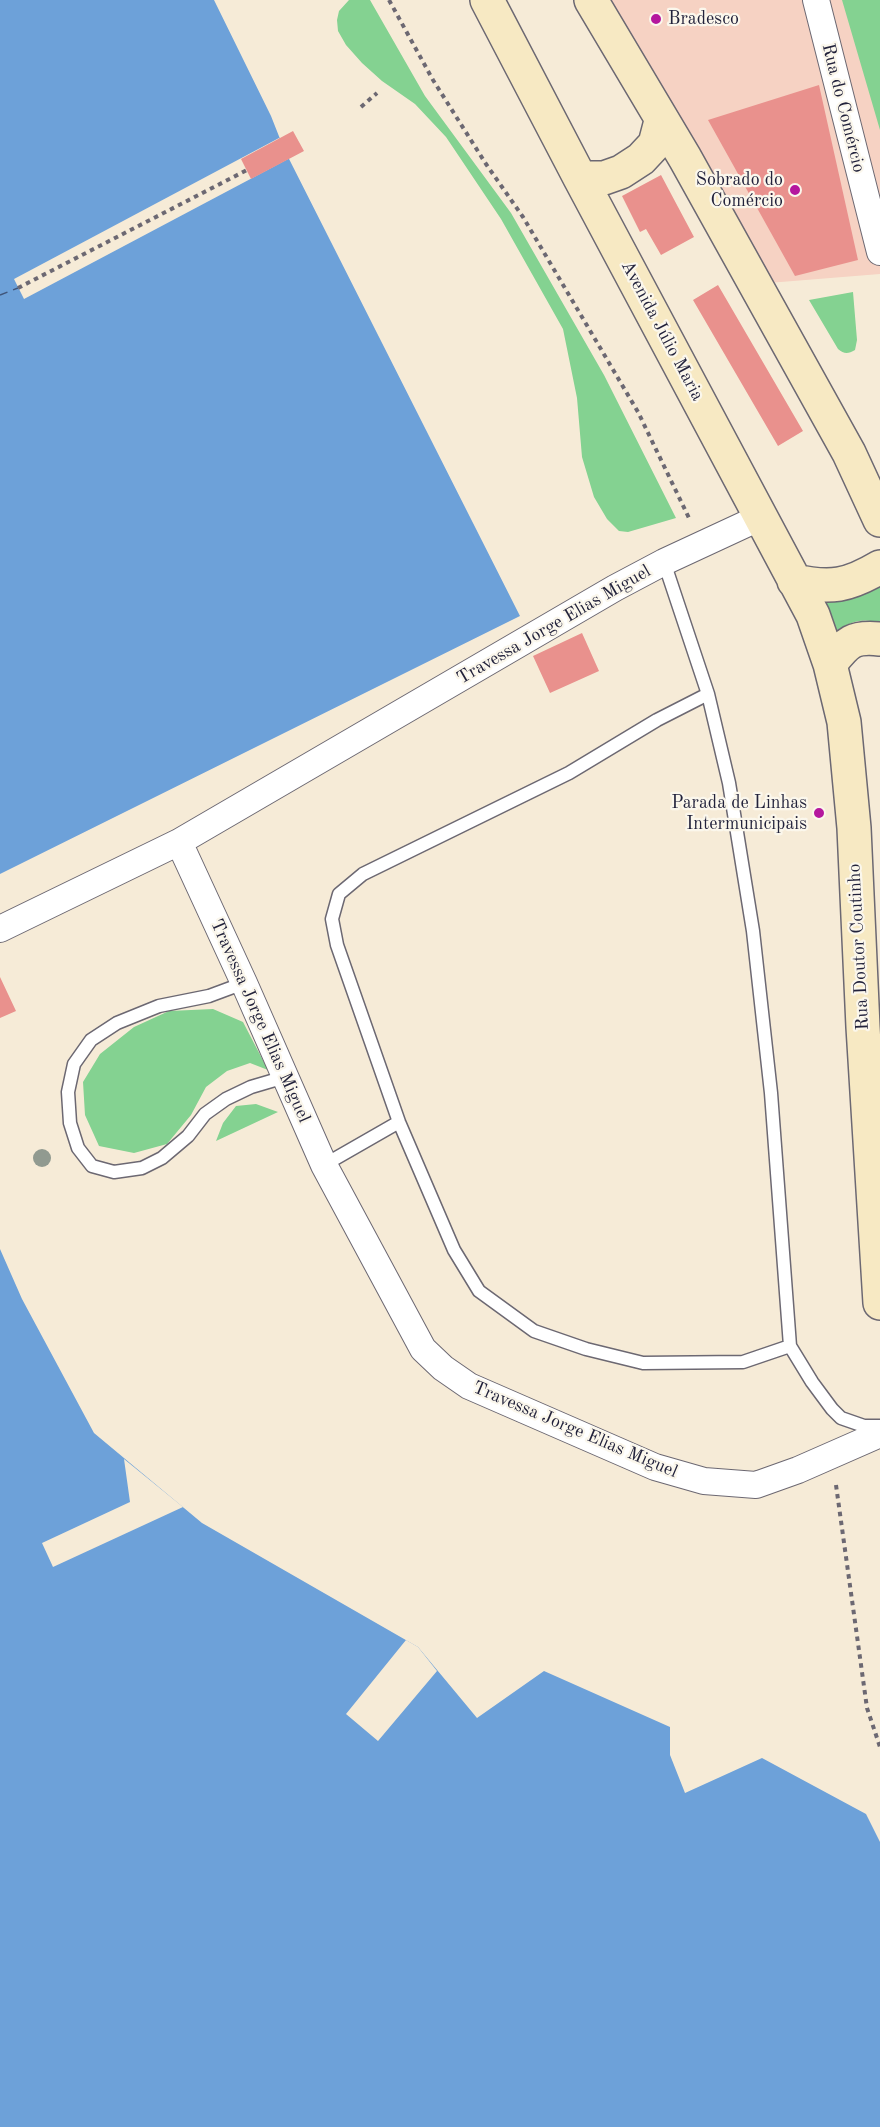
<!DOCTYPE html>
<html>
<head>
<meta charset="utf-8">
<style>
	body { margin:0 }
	canvas { display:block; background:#f6ebd7 }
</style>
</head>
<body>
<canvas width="880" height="2127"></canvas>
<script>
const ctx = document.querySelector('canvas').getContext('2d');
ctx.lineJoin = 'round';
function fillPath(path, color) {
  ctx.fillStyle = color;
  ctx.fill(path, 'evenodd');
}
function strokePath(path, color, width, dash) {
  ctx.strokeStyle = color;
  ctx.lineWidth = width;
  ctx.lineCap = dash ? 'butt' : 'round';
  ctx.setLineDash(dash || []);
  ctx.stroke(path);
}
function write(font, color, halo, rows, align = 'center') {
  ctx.font = font + ' "Old Standard TT",serif';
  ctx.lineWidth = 4.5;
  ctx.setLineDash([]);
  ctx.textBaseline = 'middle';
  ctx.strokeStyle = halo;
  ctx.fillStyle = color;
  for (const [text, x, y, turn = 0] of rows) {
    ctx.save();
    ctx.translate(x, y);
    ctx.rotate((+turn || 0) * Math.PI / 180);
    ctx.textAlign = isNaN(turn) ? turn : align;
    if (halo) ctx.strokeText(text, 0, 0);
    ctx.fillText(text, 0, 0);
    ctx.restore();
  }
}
fillPath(new Path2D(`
	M591,0H880V274L756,284Z`), '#f6d2c3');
fillPath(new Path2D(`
	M349,0H370L425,96L511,213L604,375L676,518L628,532L619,531L607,519L594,497L582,457L577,398L563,329L501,219L446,137L415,104L382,81L362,63L346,45L338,31L337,20L339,11Z
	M842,0H880V130Z
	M853,292L857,340L855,350C848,354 844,354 838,349L809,300Z
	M880,586V623C862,617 850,622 834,632L820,599C844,599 859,600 880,586Z
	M213,1009L243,1022L268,1070L250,1063L227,1071L206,1087L191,1115L167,1144L134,1153L99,1146L85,1115L83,1082L100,1054L134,1027L169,1011Z
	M256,1104L278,1112L216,1141L223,1123L236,1106Z`), '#84d291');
fillPath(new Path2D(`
	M0,0H214L271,116L284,149L520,616L0,874Z
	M0,1249L22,1299L94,1433L202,1523L418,1647L477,1718L544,1671L670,1727V1755L685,1793L762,1758L866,1814L880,1842V2127H0Z`), '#6da1d9');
fillPath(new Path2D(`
	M279,138L290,158L24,299L14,279Z
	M124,1459L183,1507L53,1567L42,1543L130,1502Z
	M406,1640L418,1647L437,1671L378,1741L346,1714Z`), '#f6ebd7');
strokePath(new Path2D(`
	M0,295L18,288`), '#40557a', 1.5, [8, 6]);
fillPath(new Path2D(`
	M819,85L858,260L795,276L708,120Z
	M293,131L304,151L251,179L241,159Z
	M661,175L694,237L661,255L646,229L640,232L622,196Z
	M718,285L803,431L778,446L693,300Z
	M582,633L599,671L550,693L533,656Z
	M0,977L16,1011L0,1018Z`), '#e9918d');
const service = new Path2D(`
	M664,562L708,694L729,783L753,931L771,1093L790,1346L812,1382L832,1409L841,1418L864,1426H880
	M708,694L657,720L569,773L363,874L339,894L332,919L337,945L399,1122L454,1250L479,1291L534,1331L586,1349L643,1363L743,1362L790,1346
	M244,983L209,996L159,1006L117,1023L91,1040L74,1064L68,1092L70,1123L78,1148L92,1166L114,1172L142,1168L162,1158L188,1136L205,1114L226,1099L251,1087L285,1077
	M324,1165L399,1122`);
const minor = new Path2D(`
	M816,0L880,252
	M179,842L244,983L324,1165L423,1349L443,1368L469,1386L655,1467L704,1481L756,1485L798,1470L880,1434
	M0,929L179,842L615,588L664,562L761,517`);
const secondary = new Path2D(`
	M487,0L580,178L813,615L830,664L844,722L854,828L863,1027L880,1303
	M591,0L685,158L849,453L880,520
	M580,178H604L621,172L641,159L655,144L661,121
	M794,581C831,589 848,586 880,567
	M830,664C847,643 851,636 880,639`);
strokePath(service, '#6c6872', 15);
strokePath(minor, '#6c6872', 28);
strokePath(secondary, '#6c6872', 36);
strokePath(new Path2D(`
	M389,0L433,80L486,164L523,217L638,412L689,518
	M361,107L377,93
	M18,288L247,170
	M836,1485L867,1708L880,1747`), '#6c6872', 4, [4.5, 4.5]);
strokePath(service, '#fff', 12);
strokePath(minor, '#fff', 26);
strokePath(secondary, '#f7e9c3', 33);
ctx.fillStyle = '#919a90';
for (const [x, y] of [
	[42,1158]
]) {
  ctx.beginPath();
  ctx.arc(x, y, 9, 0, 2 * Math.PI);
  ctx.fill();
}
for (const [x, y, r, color] of [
	[656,19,6,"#b5179e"],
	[795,190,6,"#b5179e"],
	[819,813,6,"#b5179e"]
]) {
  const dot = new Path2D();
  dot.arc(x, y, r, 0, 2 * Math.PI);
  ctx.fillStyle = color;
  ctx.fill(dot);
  strokePath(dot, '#fbf7ec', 2);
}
write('18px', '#22223b', '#fbf7ec', [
	["Bradesco",668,19,"left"],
	["Sobrado do",783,180],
	["Comércio",783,201],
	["Parada de Linhas",807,803],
	["Intermunicipais",807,824]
], 'right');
write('18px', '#22223b', '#fbf7ec', [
	["Rua do Comércio",843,108,76],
	["Avenida Júlio Maria",662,331,62],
	["Travessa Jorge Elias Miguel",554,625,-30],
	["Rua Doutor Coutinho",859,947,-93],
	["Travessa Jorge Elias Miguel",260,1021,66],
	["Travessa Jorge Elias Miguel",575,1430,23]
]);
</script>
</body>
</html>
